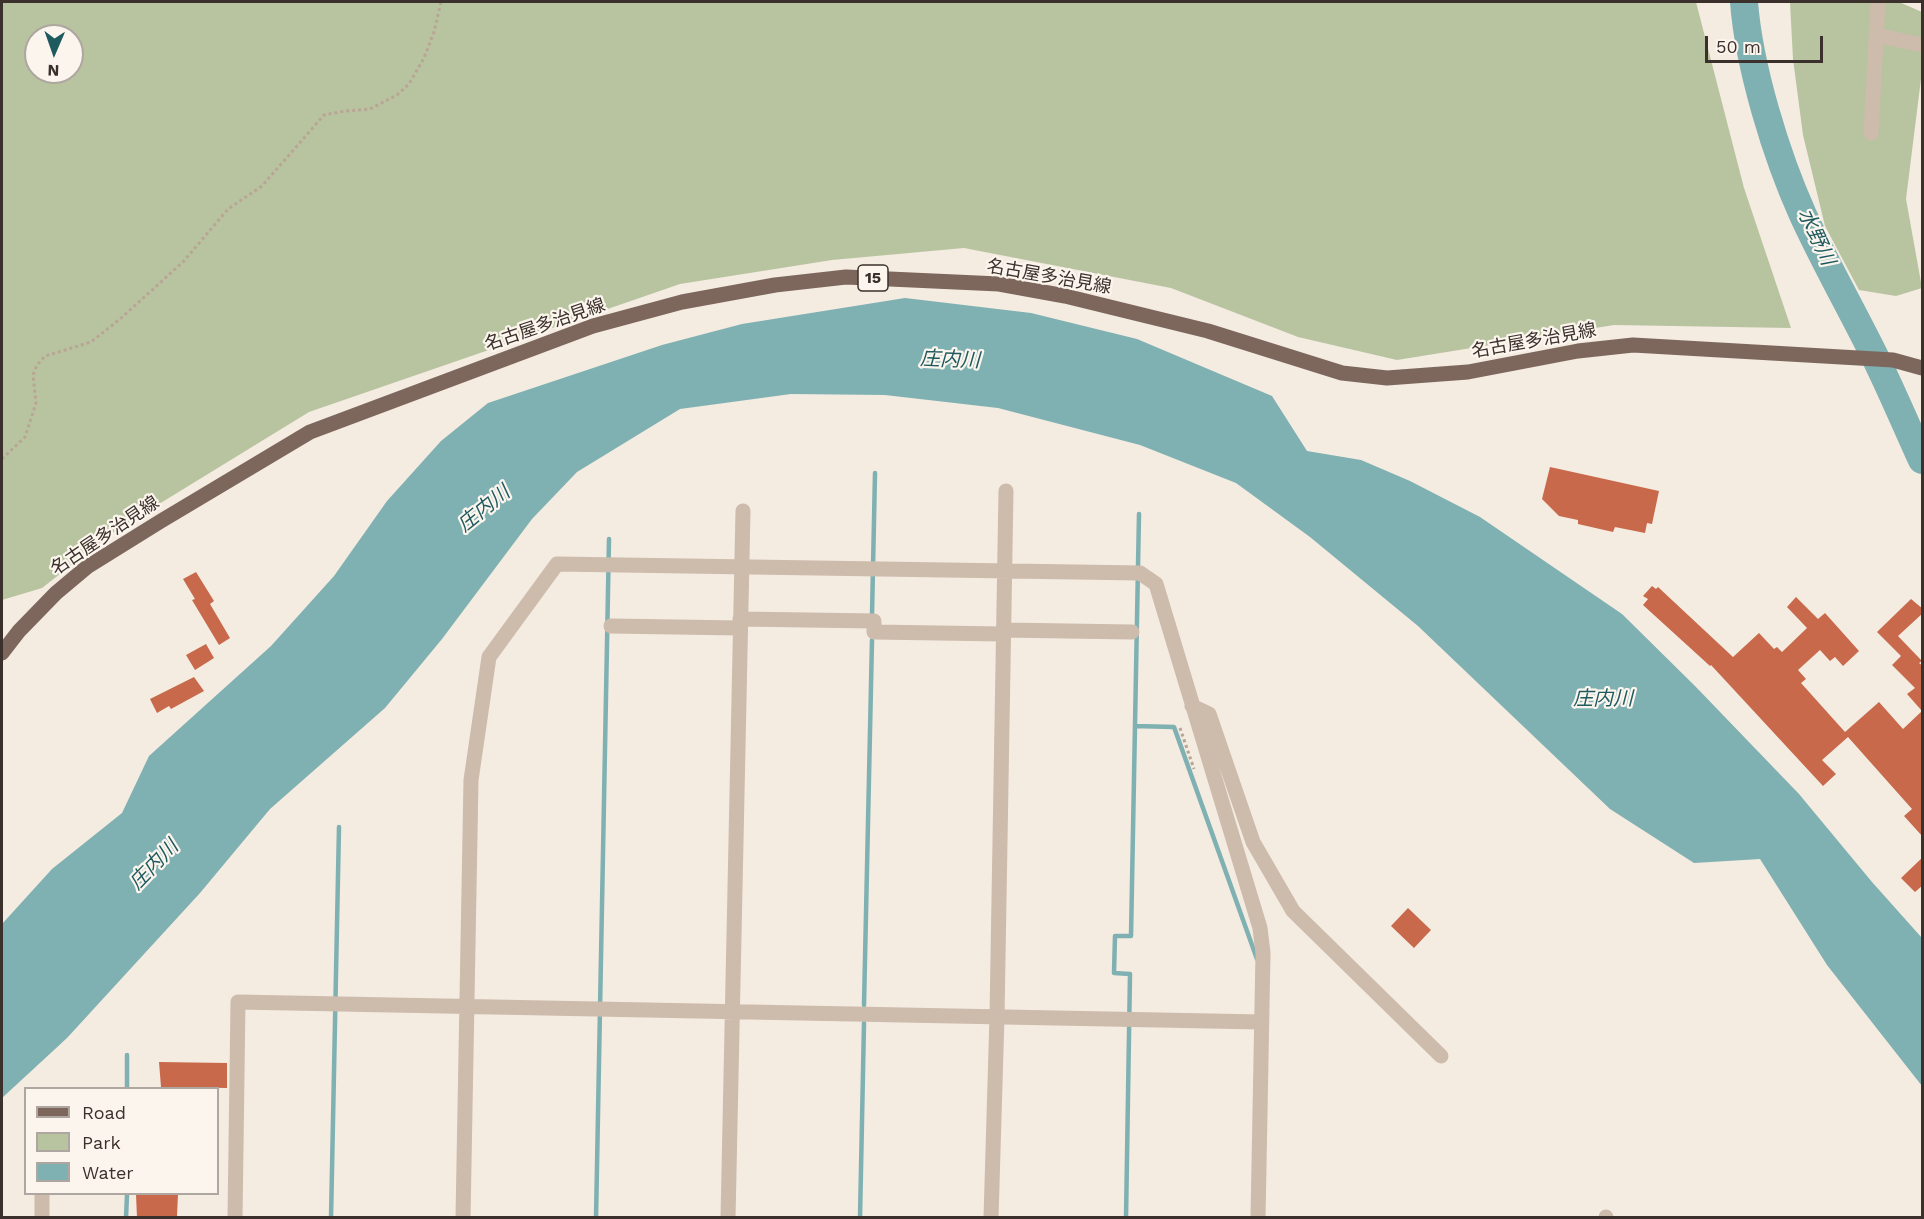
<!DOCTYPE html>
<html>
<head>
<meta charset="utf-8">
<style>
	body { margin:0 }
	#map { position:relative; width:1924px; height:1219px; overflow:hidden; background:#f4ebe1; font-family:"Work Sans",sans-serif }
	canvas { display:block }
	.frame { position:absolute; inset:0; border:3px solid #3b302b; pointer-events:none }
	.legend { position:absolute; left:24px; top:1087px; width:195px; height:108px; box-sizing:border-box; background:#fbf5ee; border:2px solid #aea6a0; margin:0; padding:8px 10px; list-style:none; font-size:18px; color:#3b302b }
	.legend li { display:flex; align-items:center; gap:12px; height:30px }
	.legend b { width:30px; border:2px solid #aea6a0 }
	.north { position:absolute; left:24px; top:24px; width:60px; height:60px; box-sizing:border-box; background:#fbf5ee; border:2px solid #aea6a0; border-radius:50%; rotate:182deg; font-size:16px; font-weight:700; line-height:24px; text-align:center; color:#3b302b }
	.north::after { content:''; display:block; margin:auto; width:21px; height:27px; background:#1f5a5e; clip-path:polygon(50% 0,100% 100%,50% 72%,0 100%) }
	.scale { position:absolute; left:1705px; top:36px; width:118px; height:27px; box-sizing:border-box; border:3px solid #3b302b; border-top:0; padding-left:8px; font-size:18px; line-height:21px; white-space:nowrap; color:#3b302b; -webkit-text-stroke:4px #fbf5ee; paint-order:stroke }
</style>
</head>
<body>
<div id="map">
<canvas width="1924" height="1219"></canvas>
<div class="frame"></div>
<ul class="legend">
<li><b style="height:8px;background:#7d675c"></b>Road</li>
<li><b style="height:16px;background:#b8c4a0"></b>Park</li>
<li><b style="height:16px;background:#7fb0b2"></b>Water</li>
</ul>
<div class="north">N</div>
<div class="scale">50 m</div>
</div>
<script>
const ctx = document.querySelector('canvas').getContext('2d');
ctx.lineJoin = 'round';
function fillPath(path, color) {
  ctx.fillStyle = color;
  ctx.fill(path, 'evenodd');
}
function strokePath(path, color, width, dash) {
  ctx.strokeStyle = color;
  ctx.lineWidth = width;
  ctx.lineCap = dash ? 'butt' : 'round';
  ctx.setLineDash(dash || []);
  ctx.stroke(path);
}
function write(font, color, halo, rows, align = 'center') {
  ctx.font = font + ' "Work Sans","Noto Sans JP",sans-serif';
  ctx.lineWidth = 4.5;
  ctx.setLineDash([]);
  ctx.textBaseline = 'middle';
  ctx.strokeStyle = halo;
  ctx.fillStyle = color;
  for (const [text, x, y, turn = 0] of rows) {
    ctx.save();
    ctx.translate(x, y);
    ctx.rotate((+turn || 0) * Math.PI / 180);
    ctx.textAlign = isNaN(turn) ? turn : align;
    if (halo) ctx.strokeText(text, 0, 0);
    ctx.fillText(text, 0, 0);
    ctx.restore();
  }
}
fillPath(new Path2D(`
	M2,2H1696L1744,188L1791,328L1614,325L1397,360L1298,337L1171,288L964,248L832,260L680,284L309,412L115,531L42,588L2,600ZM36,36H72V72H36Z
	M1790,2H1899L1922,12L1921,79L1906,199L1922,288L1896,296L1859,290L1825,226L1803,135L1793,59Z`), '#b8c4a0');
fillPath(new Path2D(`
	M905,298L1031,313L1137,339L1272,396L1307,451L1361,460L1410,481L1480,517L1622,614L1695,686L1799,794L1872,882L1922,938V1086L1827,965L1760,859L1694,863L1610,809L1418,626L1310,537L1236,483L1140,445L998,408L885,395L791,394L680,409L577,472L532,519L442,639L385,708L270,809L200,893L67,1038L2,1098V924L52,869L122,813L149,756L271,646L334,576L387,501L441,441L488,403L662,345L742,324Z`), '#7fb0b2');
strokePath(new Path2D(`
	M872,615L875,473
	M1135,726L1174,727L1257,959
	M864,1005L872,640
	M127,1088V1055
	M126,1218L127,1194
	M331,1218L339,827
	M596,1218L609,539
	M860,1218L864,1023
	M1126,1218L1130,974L1114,973L1115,936H1131L1139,514`), '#7fb0b2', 4.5);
strokePath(new Path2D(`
	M1744,2C1749,67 1776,155 1803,215C1826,265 1853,312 1877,361C1893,394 1907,427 1922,460`), '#7fb0b2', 28);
fillPath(new Path2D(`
	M1550,467L1659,491L1652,524L1647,523L1645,533L1615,527L1613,532L1578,524V520L1559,516L1542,499Z
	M196,572L214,601L210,604L230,638L219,645L192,600L195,599L183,579Z
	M1652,586L1656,589L1658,587L1733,657L1759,633L1774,649L1777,647L1782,652L1807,628L1787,607L1796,597L1818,619L1825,613L1859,651L1843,666L1835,657L1830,661L1820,650L1798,670L1806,679L1801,683L1845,732L1879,702L1903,729L1922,711L1907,694L1915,688L1892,665L1901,656L1877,632L1911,599L1923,609V613L1898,636L1922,661L1919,663L1923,666V837L1904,816L1912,809L1848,737L1822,760L1836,774L1823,786L1711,665L1710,666L1643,605L1648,599L1643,596Z
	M206,644L214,658L195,670L186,655Z
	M194,677L204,691L171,709L169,706L157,713L150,699Z
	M1923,857V885L1915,892L1901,878Z
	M1408,908L1431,930L1414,948L1391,926Z
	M159,1062L227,1063V1088L161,1087Z
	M136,1194H178L177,1216L137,1218Z`), '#c8694b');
strokePath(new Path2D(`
	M2,459L25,437L36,403L33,375L37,365L45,356L91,342L120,319L183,262L228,209L262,186L324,115L345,111L370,109L397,95L409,84L424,58L434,32L441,2
	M1180,728L1194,769`), '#b9a596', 3, [3, 3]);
strokePath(new Path2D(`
	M1876,35L1922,45
	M1871,133L1878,2
	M740,619L874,621V632L1003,634
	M611,626L740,628
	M1003,630L1132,632
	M1192,706L1209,714L1253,842L1293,911L1441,1056
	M1606,1217V1218
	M42,1218V1194
	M235,1218L238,1002L1261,1022
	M463,1218L471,780L489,657L557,564L1140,573L1156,584L1260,928L1263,953L1258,1218
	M728,1218L743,511
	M991,1218L997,1016L1006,491`), '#cdbbac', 15);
strokePath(new Path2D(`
	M2,653L19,631L56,593L87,567L161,521L310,432L593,326L682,302L775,285L846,277L999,284L1065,296L1208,331L1342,373L1387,378L1468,372L1578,351L1633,345L1893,360L1922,368`), '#7d675c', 15);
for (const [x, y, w] of [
	[873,278,30]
]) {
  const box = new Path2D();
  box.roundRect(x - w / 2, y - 13, w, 26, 4.5);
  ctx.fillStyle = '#fbf5ee';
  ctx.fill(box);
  strokePath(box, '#3b302b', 1.5);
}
write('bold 16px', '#3b302b', null, [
	["15",873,278]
]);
write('18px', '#3b302b', '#fbf5ee', [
	["名古屋多治見線",1049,277,10],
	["名古屋多治見線",545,325,-19],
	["名古屋多治見線",1534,341,-10],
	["名古屋多治見線",105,536,-34]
]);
write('italic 20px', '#1f5a5e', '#fbf5ee', [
	["水野川",1816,237,65],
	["庄内川",950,360,2],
	["庄内川",484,509,-39],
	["庄内川",1603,699],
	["庄内川",154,865,-46]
]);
</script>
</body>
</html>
